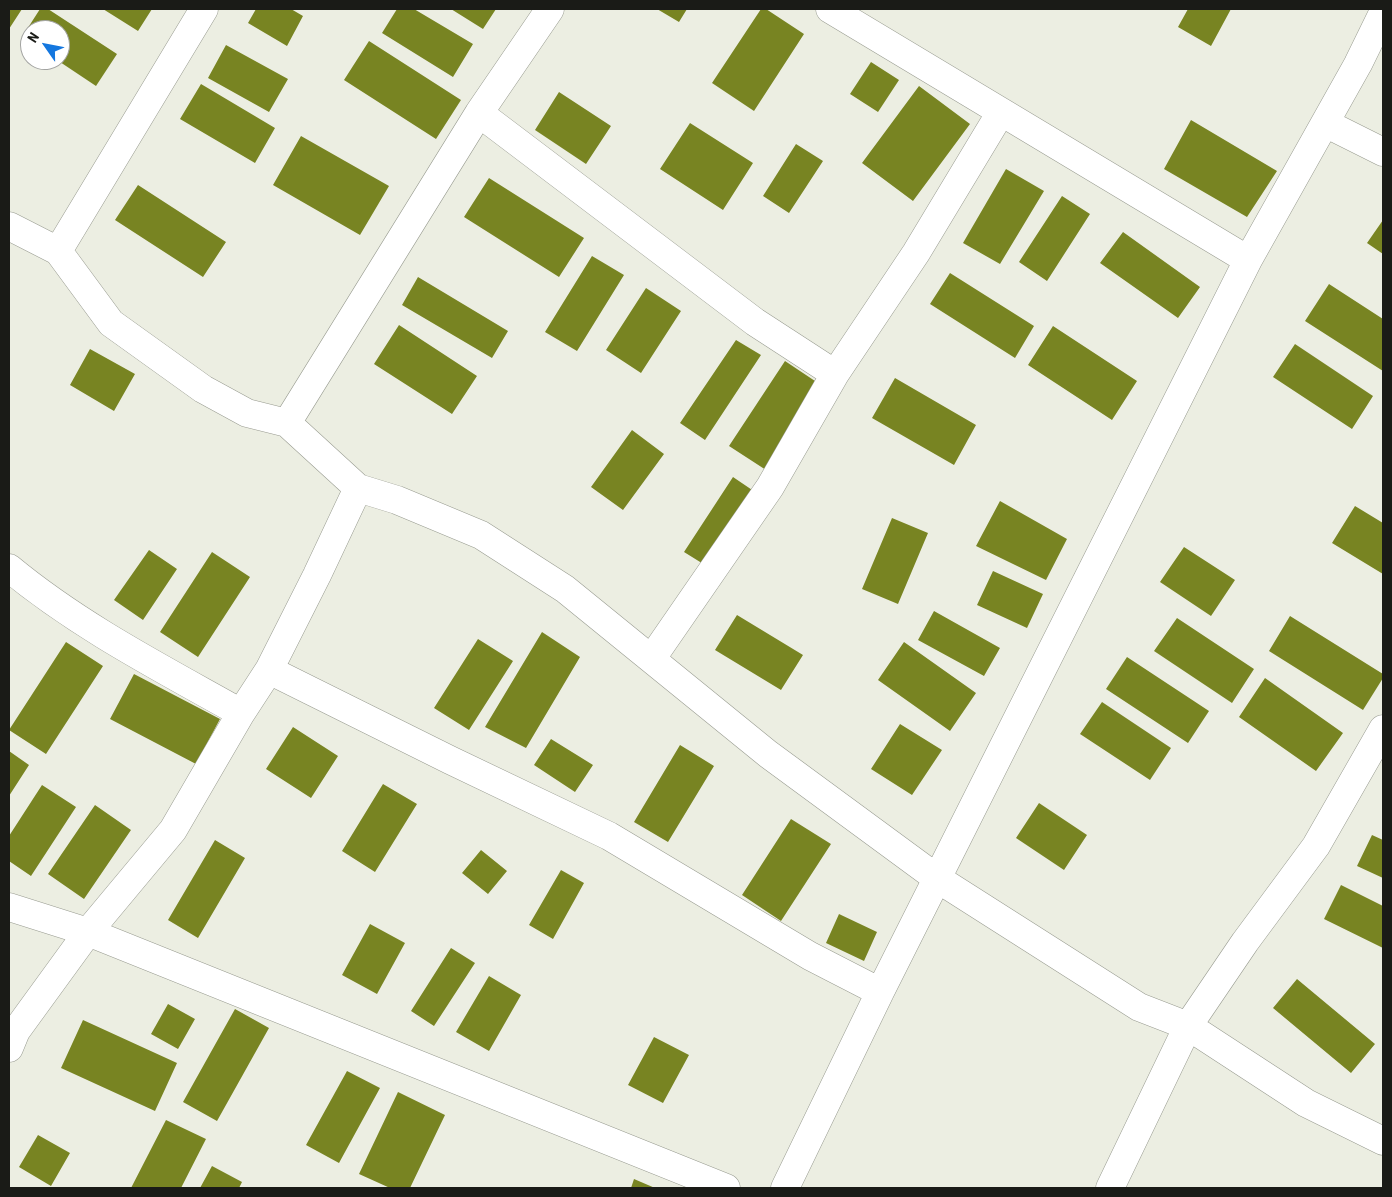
<!DOCTYPE html>
<html>
<head>
<meta charset="utf-8">
<style>
	body { margin:0 }
	#map { position:relative; width:1392px; height:1197px; overflow:hidden; background:#eceee2; font-family:"Roboto Condensed",sans-serif }
	canvas { display:block }
	.frame { position:absolute; inset:0; border:10px solid #1a1b17; pointer-events:none }
	.north { position:absolute; left:20px; top:20px; width:50px; height:50px; box-sizing:border-box; background:#fff; border:1px solid #a3a4a2; border-radius:50%; rotate:303deg; font-size:14px; font-weight:700; line-height:20px; text-align:center; color:#1a1b17 }
	.north::after { content:''; display:block; margin:auto; width:18px; height:22px; background:#1477df; clip-path:polygon(50% 0,100% 100%,50% 72%,0 100%) }
</style>
</head>
<body>
<div id="map">
<canvas width="1392" height="1197"></canvas>
<div class="frame"></div>
<div class="north">N</div>
</div>
<script>
const ctx = document.querySelector('canvas').getContext('2d');
ctx.lineJoin = 'round';
function fillPath(path, color) {
  ctx.fillStyle = color;
  ctx.fill(path, 'evenodd');
}
function strokePath(path, color, width, dash) {
  ctx.strokeStyle = color;
  ctx.lineWidth = width;
  ctx.lineCap = dash ? 'butt' : 'round';
  ctx.setLineDash(dash || []);
  ctx.stroke(path);
}
fillPath(new Path2D(`
	M9,9H22L9,29Z
	M40,9H48L117,54L96,86L57,60H60V30H30V43L22,37Z
	M103,9H152L138,31Z
	M256,9H291L303,16L287,46L248,23Z
	M397,9H414L473,44L453,77L382,33Z
	M451,9H496L483,29Z
	M657,9H687L679,22Z
	M761,9H766L804,34L754,111L712,83Z
	M1188,9H1231L1211,46L1178,27Z
	M369,41L461,100L436,139L344,80Z
	M226,45L288,79L269,112L208,78Z
	M871,62L899,80L878,112L850,94Z
	M201,84L275,128L255,163L180,119Z
	M919,86L970,124L913,201L862,163Z
	M559,92L611,126L586,164L535,130Z
	M1191,120L1277,171L1247,217L1164,169Z
	M690,123L753,163L723,210L660,169Z
	M301,136L389,186L360,235L273,185Z
	M796,144L823,161L789,213L763,196Z
	M1006,169L1044,191L1000,264L963,243Z
	M489,178L584,238L559,277L464,217Z
	M138,185L226,242L203,277L115,220Z
	M1062,196L1090,214L1047,281L1019,262Z
	M1383,220V254L1367,243Z
	M1123,232L1200,287L1178,318L1100,263Z
	M592,256L624,275L577,351L545,332Z
	M950,273L1034,326L1015,358L930,304Z
	M418,277L508,331L492,358L402,305Z
	M1329,284L1383,319V371L1305,321Z
	M646,288L681,311L641,373L606,350Z
	M399,325L477,376L452,414L374,364Z
	M1053,326L1137,381L1112,420L1028,365Z
	M736,340L761,355L705,440L680,423Z
	M1295,344L1373,396L1352,429L1273,377Z
	M90,349L135,374L114,411L70,385Z
	M785,361L821,385L766,470L729,446Z
	M895,378L976,425L954,465L872,418Z
	M632,430L664,454L623,510L591,487Z
	M733,477L761,496L713,570L684,552Z
	M1000,501L1067,539L1046,580L976,546Z
	M1355,506L1383,523V574L1332,543Z
	M892,518L928,533L898,604L862,589Z
	M1184,547L1235,580L1211,616L1160,582Z
	M149,550L177,569L143,620L114,600Z
	M212,552L250,577L198,657L160,632Z
	M993,571L1043,594L1027,628L977,605Z
	M934,611L1000,648L984,676L918,640Z
	M737,615L803,655L781,690L715,650Z
	M1290,616L1383,674V678L1363,710L1269,651Z
	M1177,618L1254,669L1232,703L1154,651Z
	M542,632L580,657L526,748L485,727Z
	M478,639L513,661L469,730L434,708Z
	M66,642L103,666L46,754L9,730Z
	M904,642L976,693L950,731L878,680Z
	M1127,657L1209,711L1188,743L1106,689Z
	M134,674L220,719L196,764L110,719Z
	M1265,678L1343,733L1316,771L1239,717Z
	M1102,702L1171,748L1150,780L1080,734Z
	M900,724L942,750L912,795L871,769Z
	M293,727L338,756L311,798L266,769Z
	M551,739L593,765L575,792L534,765Z
	M680,745L714,766L668,842L634,822Z
	M9,751L29,765L9,796Z
	M383,784L417,804L375,872L342,851Z
	M42,785L76,807L31,876L9,861V836Z
	M1039,803L1087,835L1064,870L1016,838Z
	M95,805L131,830L84,899L48,874Z
	M791,819L831,844L781,921L742,895Z
	M1372,835L1383,840V878L1357,866Z
	M215,840L245,858L198,938L168,920Z
	M481,850L507,871L488,894L462,873Z
	M561,870L584,883L553,939L529,925Z
	M1341,885L1383,906V948L1324,919Z
	M839,914L877,932L864,961L826,943Z
	M370,924L405,943L377,994L342,975Z
	M451,948L475,963L434,1026L411,1011Z
	M489,976L521,995L489,1051L456,1032Z
	M1297,979L1375,1044L1351,1073L1273,1008Z
	M168,1004L195,1019L178,1049L151,1034Z
	M235,1009L269,1028L217,1121L183,1102Z
	M83,1020L177,1063L155,1111L61,1068Z
	M654,1037L689,1055L663,1103L628,1085Z
	M347,1071L380,1088L339,1163L306,1145Z
	M398,1092L445,1115L410,1188H390L359,1174Z
	M166,1120L206,1139L181,1188H131Z
	M38,1135L70,1153L51,1186L19,1167Z
	M212,1166L242,1182L239,1188H200Z
	M634,1179L655,1188H631Z`), '#788422');
const minor = new Path2D(`
	M830,9L1248,260
	M479,113L755,322L835,374
	M1325,123L1383,152
	M9,226L58,251L111,323L203,389L247,413L287,423L358,488L397,500L481,535L565,589L768,754L938,879L1139,1007L1188,1026L1245,942L1316,846L1383,729
	M58,251L204,9
	M287,423L479,113L550,9
	M9,568C79,626 161,668 241,713
	M652,658L770,487L835,374L916,253L1001,112
	M269,670L450,760L609,836L810,956L880,992
	M9,907L88,932L726,1188
	M9,1048L16,1031L88,932L173,830L241,713L269,670L317,575L358,488
	M785,1188L880,992L1248,260L1358,64L1383,13
	M1110,1188L1188,1026L1306,1103L1383,1141`);
strokePath(minor, '#989b90', 29);
strokePath(minor, '#fff', 28);
</script>
</body>
</html>
